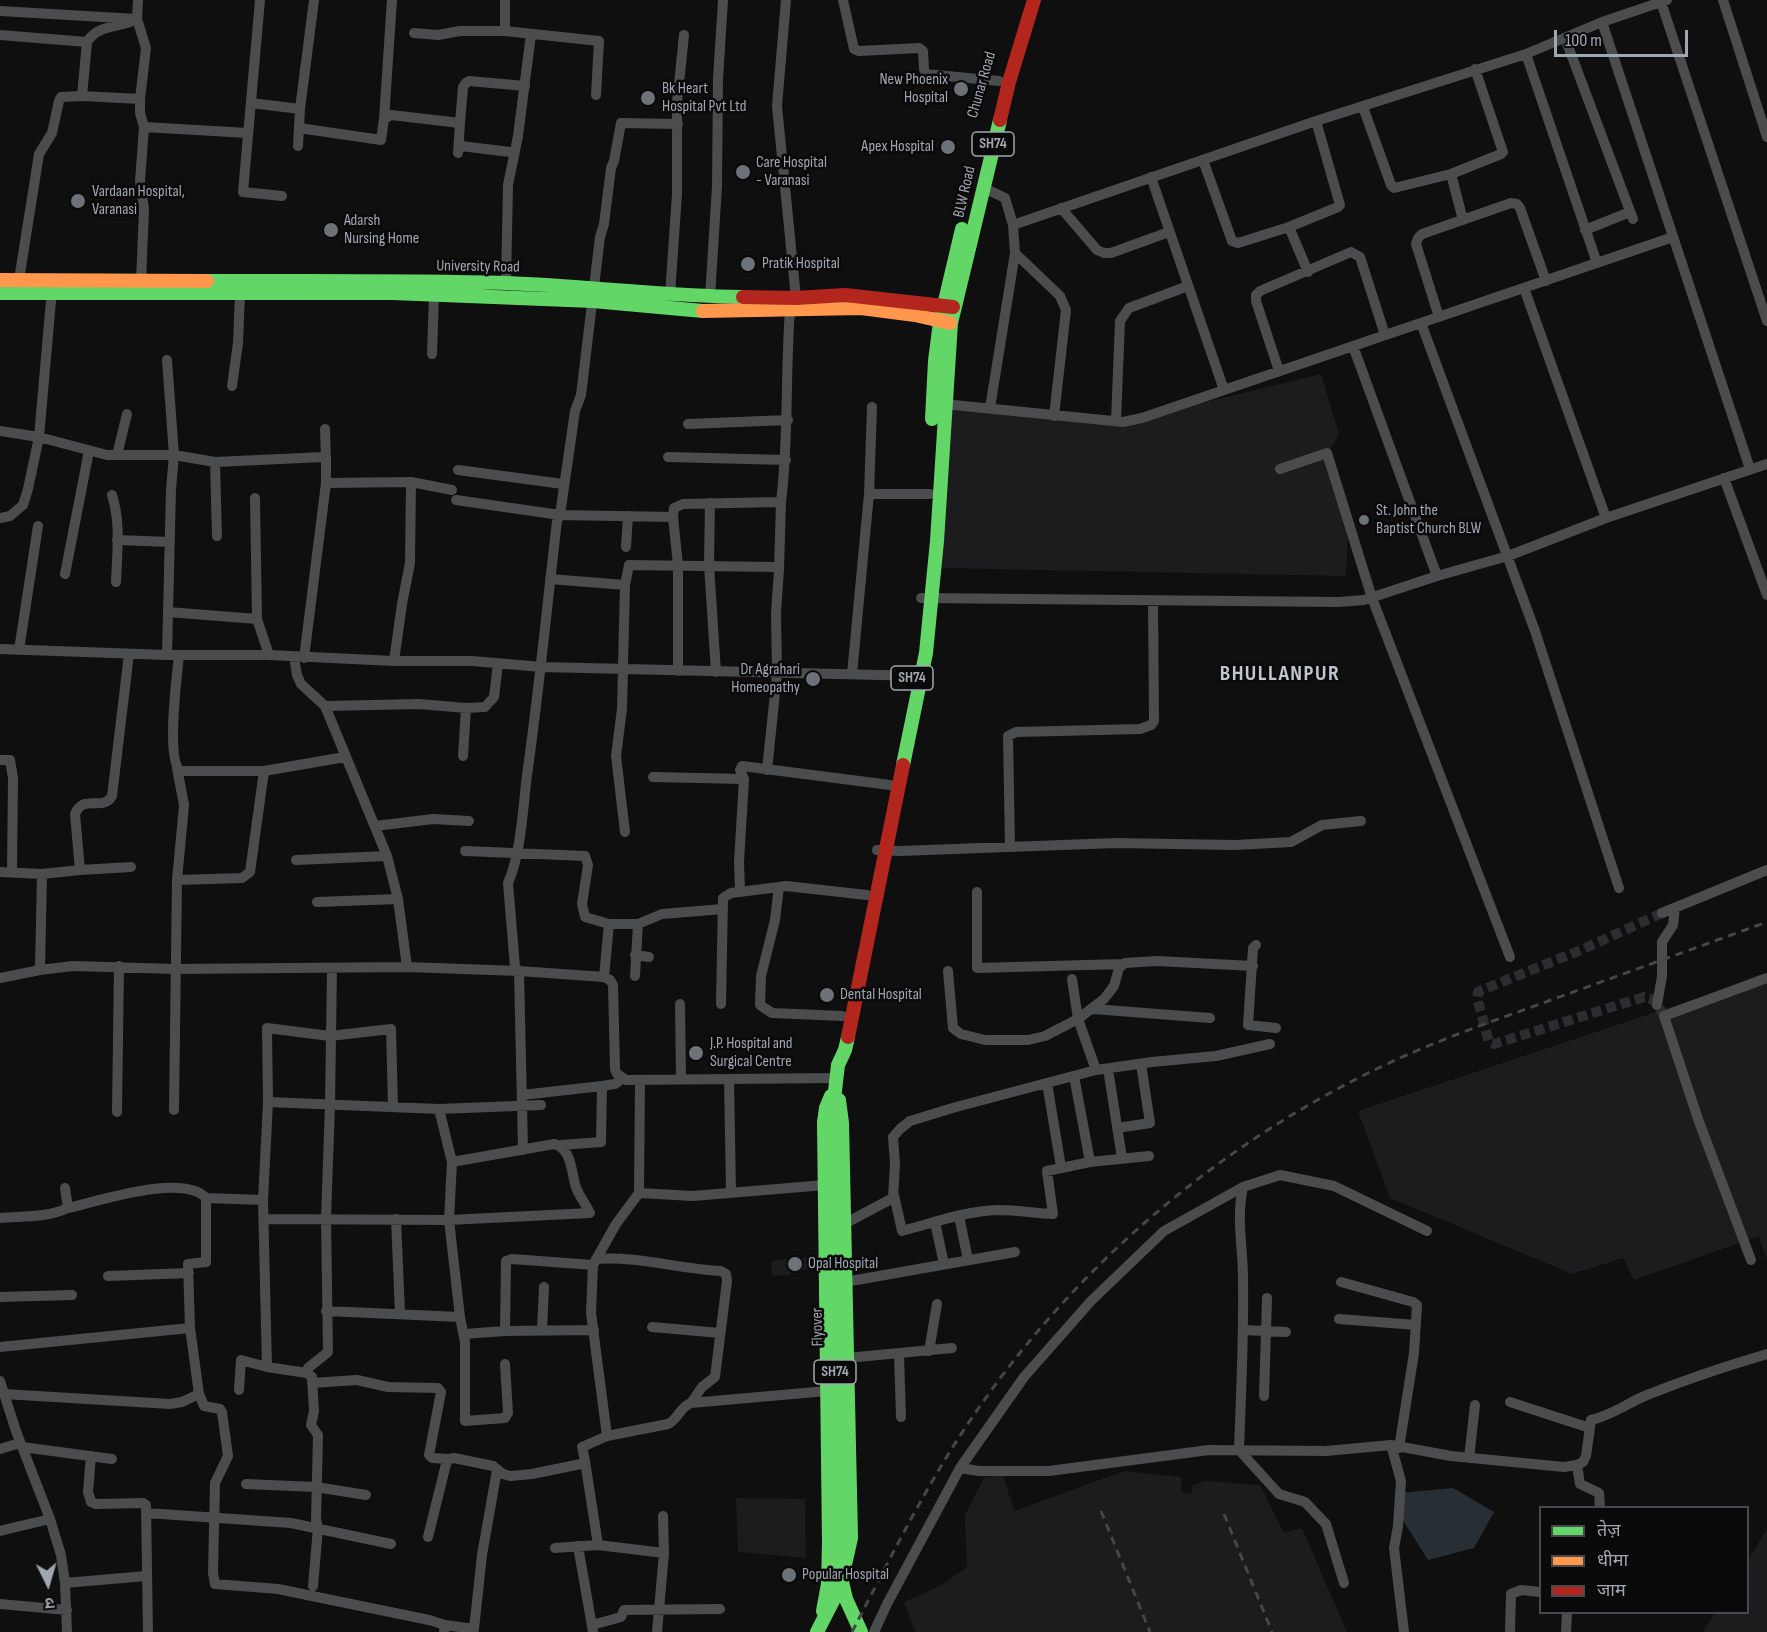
<!DOCTYPE html>
<html>
<head>
<meta charset="utf-8">
<style>
	body { margin:0 }
	#map { position:relative; width:1767px; height:1632px; overflow:hidden; background:#0f0f10; font-family:"Sofia Sans Condensed","Noto Sans Devanagari",sans-serif }
	canvas { display:block }
	.legend { position:absolute; left:1539px; top:1506px; width:210px; height:108px; box-sizing:border-box; background:#0a0a0b; border:2px solid #46494d; margin:0; padding:8px 10px; list-style:none; font-size:18px; color:#a0a7b0 }
	.legend li { display:flex; align-items:center; gap:12px; height:30px }
	.legend b { width:30px; border:2px solid #46494d }
	.north { position:absolute; left:18px; top:1554px; width:60px; height:60px; -webkit-text-stroke:4px #0a0a0b; paint-order:stroke; rotate:175deg; font-size:16px; font-weight:700; line-height:24px; text-align:center; color:#a0a7b0 }
	.north::after { content:''; display:block; margin:auto; width:21px; height:27px; background:#a0a7b0; clip-path:polygon(50% 0,100% 100%,50% 72%,0 100%) }
	.scale { position:absolute; left:1554px; top:30px; width:134px; height:27px; box-sizing:border-box; border:3px solid #a0a7b0; border-top:0; padding-left:8px; font-size:18px; line-height:21px; white-space:nowrap; color:#a0a7b0; -webkit-text-stroke:4px #0a0a0b; paint-order:stroke }
</style>
</head>
<body>
<div id="map">
<canvas width="1767" height="1632"></canvas>
<ul class="legend">
<li><b style="height:8px;background:#63d668"></b>तेज़</li>
<li><b style="height:8px;background:#ff974d"></b>धीमा</li>
<li><b style="height:8px;background:#b3261e"></b>जाम</li>
</ul>
<div class="north">उ</div>
<div class="scale">100 m</div>
</div>
<script>
const ctx = document.querySelector('canvas').getContext('2d');
ctx.lineJoin = 'round';
function fillPath(path, color) {
  ctx.fillStyle = color;
  ctx.fill(path, 'evenodd');
}
function strokePath(path, color, width, dash) {
  ctx.strokeStyle = color;
  ctx.lineWidth = width;
  ctx.lineCap = dash ? 'butt' : 'round';
  ctx.setLineDash(dash || []);
  ctx.stroke(path);
}
function write(font, color, halo, rows, align = 'center') {
  ctx.font = font + ' "Sofia Sans Condensed",sans-serif';
  ctx.lineWidth = 5;
  ctx.setLineDash([]);
  ctx.textBaseline = 'middle';
  ctx.strokeStyle = halo;
  ctx.fillStyle = color;
  for (const [text, x, y, turn = 0] of rows) {
    ctx.save();
    ctx.translate(x, y);
    ctx.rotate((+turn || 0) * Math.PI / 180);
    ctx.textAlign = isNaN(turn) ? turn : align;
    if (halo) ctx.strokeText(text, 0, 0);
    ctx.fillText(text, 0, 0);
    ctx.restore();
  }
}
fillPath(new Path2D(`
	M1321,374L1339,434L1327,454L1349,505L1346,576L940,568L950,408L1123,422Z
	M1767,975V1260L1759,1236L1634,1280L1623,1258L1572,1274L1390,1198L1358,1111Z
	M819,1256V1267L791,1272L790,1275L772,1276L771,1261Z
	M1124,1471L1181,1477V1492L1191,1495L1193,1485L1205,1481L1260,1485L1284,1533L1302,1528L1347,1632H915L904,1602L938,1587L967,1567L965,1515L984,1478L1003,1475L1014,1511Z
	M736,1498L805,1499L806,1558L738,1552Z
	M1767,1529V1632H1703L1715,1613L1748,1612V1560Z`), '#1c1c1e');
fillPath(new Path2D(`
	M1453,1488L1494,1512L1474,1548L1428,1560L1402,1519L1400,1493Z`), '#272f34');
strokePath(new Path2D(`
	M1662,913L1581,950L1482,990L1478,992L1477,998L1489,1042L1494,1044L1644,997L1654,1000L1664,1016`), '#2c2d30', 10, [10, 5]);
strokePath(new Path2D(`
	M260,0L243,192L282,196
	M505,0V31L599,41L596,95
	M786,0L777,106L796,298
	M843,0L854,49L859,51L919,48L923,51L924,69L926,74L999,81
	M1723,0L1767,137
	M1661,2L1767,321
	M0,11L137,19L146,48L140,99V113L144,127L140,181L144,209L141,282
	M1602,22L1750,469
	M414,33L438,35L460,31H505
	M0,35L87,42
	M1565,38L1633,219
	M1526,54L1597,263
	M82,96L140,99
	M251,103L300,109
	M1363,107L1391,185L1394,188L1451,174L1501,154L1503,152L1475,69
	M384,119L392,0
	M144,127L248,133
	M299,128L381,140L384,119L391,115L460,123L463,87L466,83L469,81L525,86
	M459,140L461,146L510,152
	M298,146L300,109L314,0
	M458,153L460,123
	M1203,160L1232,241L1238,243L1289,227L1338,207L1340,205L1316,121
	M1451,174L1463,220
	M1151,177L1224,390
	M982,187L1005,198L1013,225L1316,121L1526,54L1602,22L1667,0
	M1061,208L1097,250L1104,253H1111L1169,232
	M1013,225L1015,253L1060,296L1066,310L1054,416
	M1289,227L1308,272
	M1585,230L1630,212
	M506,283L508,185L518,136L531,34
	M18,286L39,154L52,133L59,101L61,97L82,96L87,42C98,24 120,28 137,19L138,0
	M1524,288L1606,518
	M670,295L677,194V103L684,35
	M710,297L717,186L718,79L723,0
	M1439,317L1416,244L1418,238L1422,234L1511,203L1517,204L1520,208L1546,281
	M1421,323L1535,631L1619,888
	M1353,346L1437,576
	M432,354L434,295
	M167,360L174,455L171,489L167,655
	M1279,371L1256,301V295L1260,291L1351,252L1360,257L1385,335
	M232,386L238,343L240,294
	M944,404L1123,422L1142,418L1673,237
	M872,407L869,494H930
	M990,408L1015,253
	M1116,421L1120,321L1129,308L1188,286
	M688,424L788,420
	M325,429L326,459
	M0,431L39,437L107,455H174L215,462L324,457L326,459V483L304,658
	M117,455L127,414
	M668,457L786,460
	M215,462L217,536
	M1280,469L1327,453L1372,598L1510,957
	M458,470L563,484
	M1724,478L1767,595
	M326,483L411,482L452,490
	M112,495C121,523 117,553 116,582
	M255,498L257,619L269,655
	M456,500L560,515L673,517
	M710,503L709,565L716,672
	M0,518L10,516L23,505L28,489L39,437L52,289
	M117,540L170,542
	M626,547L628,516
	M779,569L781,502
	M65,574L89,451
	M550,579L625,585L629,565L776,567L779,569L776,613L777,674L767,770
	M921,598L1339,602L1364,600L1437,576L1508,556L1606,518L1767,464
	M168,612L257,619
	M0,649L167,655H269L394,661H472L542,667L922,676
	M19,650L38,526
	M179,655C177,676 166,758 180,771H264
	M294,657L297,675L301,684L325,706L387,856L398,899L407,967
	M394,661L402,604L410,563L411,482
	M623,665L625,585
	M623,668L622,709L616,756L625,832
	M678,671V565L673,517L674,508L683,504L781,502C789,438 785,375 790,310
	M852,674L869,494
	M325,706L419,704L466,708L485,707L494,697L498,664
	M463,756L466,708
	M0,760H10L13,778L12,872
	M653,777L744,779L740,770L742,766L890,785
	M375,826L433,819L469,821
	M1010,847L1008,736L1016,732L1140,729L1151,725L1154,721L1153,601
	M877,850L900,851L1116,843L1235,845L1291,842L1322,825L1361,821
	M465,851L585,856L588,865L582,904L585,917L609,924L604,977
	M296,860L387,856
	M80,870L131,867
	M0,872L42,874L80,870L75,814C83,793 103,812 112,796L129,654
	M177,880L184,805L177,768
	M740,892L739,862L744,779
	M977,892V968L1123,964
	M317,902L398,899
	M1662,913L1767,870
	M609,924H638L662,914L723,909
	M1256,945L1253,948L1248,1025L1276,1028
	M635,955L649,957
	M40,970L42,874
	M948,971L953,1028L961,1034L985,1040H1028L1045,1036L1078,1019L1104,999L1114,986L1119,968L1125,963L1157,961L1253,966
	M635,976L638,924
	M0,978L40,970L73,966L175,969L407,967L519,971L604,977L610,980L613,985L615,1069L617,1074L626,1080L836,1078
	M1072,979L1078,1019L1096,1070
	M680,1004L681,1079
	M721,1004L723,898L731,893L779,887
	M1657,1005L1662,976V942L1673,925L1675,908
	M1093,1009L1210,1018
	M842,1016L772,1013L760,1005L761,976L775,920L779,887L786,886L867,895
	M1108,1069L1122,1158
	M1074,1076L1090,1162
	M729,1079L731,1192
	M1047,1083L1061,1167
	M522,1095L602,1086L615,1084L623,1078
	M268,1102L267,1028L330,1036L391,1029L393,1107
	M439,1109L541,1105
	M174,1110L177,880L242,878L250,872L264,771L345,757
	M117,1112L119,966
	M1117,1128L1150,1123L1141,1064
	M561,1145L601,1142L602,1086
	M523,1150L519,971L515,967L508,883C521,854 523,807 527,775C539,691 547,606 557,521L560,515L575,411L581,395L600,237L604,224L611,168L614,161L621,123L678,124
	M1243,1187C1236,1219 1243,1247 1243,1279C1244,1336 1241,1393 1239,1450L1279,1494L1305,1502L1326,1524L1344,1583
	M639,1193L693,1196L825,1185
	M894,1195L902,1231C933,1223 965,1211 998,1210C1016,1210 1035,1213 1053,1214L1047,1171L1090,1162L1149,1156
	M263,1200L206,1198V1262L188,1264L190,1328L199,1394L204,1406L220,1409L222,1412L228,1456L215,1483L213,1573L215,1584L278,1589L429,1620L445,1625
	M68,1208C99,1201 183,1173 206,1198
	M959,1216L968,1260
	M0,1218C23,1216 46,1218 68,1208L65,1188
	M264,1219L449,1220L590,1213C586,1205 581,1198 577,1190C571,1176 573,1148 554,1144L452,1162
	M396,1219L400,1313
	M935,1222L944,1264
	M844,1224L893,1198L895,1164L893,1137L900,1129L910,1121L956,1107L1096,1070L1152,1062L1216,1056L1270,1044
	M596,1259C638,1256 679,1269 721,1271L726,1274L727,1281L715,1377L702,1387L691,1403
	M1751,1260L1698,1119L1664,1016L1767,978
	M108,1276L189,1273
	M845,1282L1015,1252
	M1341,1282L1413,1302L1417,1305L1414,1353L1399,1448
	M0,1297L72,1295
	M326,1311L460,1317
	M1339,1319L1416,1325
	M652,1327L720,1333
	M542,1330L544,1287
	M1243,1330L1286,1332
	M505,1331L506,1261L512,1259L593,1265
	M464,1334L505,1331L594,1330
	M0,1347L190,1328
	M929,1351L937,1304
	M899,1355L901,1417
	M847,1358L952,1348
	M267,1367L263,1200L268,1102L439,1109L452,1162L449,1220L460,1317L465,1342V1421L505,1418L508,1413L505,1364
	M308,1368L328,1352L326,1218L330,1105L332,968
	M0,1381L16,1431L50,1519L61,1555L65,1583L67,1632
	M312,1383L357,1380L388,1387L438,1388L441,1392L429,1455L432,1458L449,1459
	M239,1390L241,1360L267,1367L307,1373L312,1377L314,1411L311,1425L318,1435L316,1520L318,1528L313,1586
	M4,1394L170,1404L182,1402L199,1394
	M1264,1396L1267,1298
	M1510,1402L1590,1428
	M607,1436L591,1313L593,1265L616,1224L639,1193L640,1081
	M1391,1445L1401,1481L1398,1526L1394,1548L1404,1632
	M22,1447L112,1459
	M0,1449L20,1443
	M91,1456L88,1492L91,1502L96,1504L143,1503L146,1505L148,1632
	M1469,1458L1475,1405
	M585,1461L598,1545
	M1577,1465L1580,1484L1599,1493L1600,1508
	M960,1468L979,1471H1049L1209,1450L1326,1451L1391,1445L1451,1456L1564,1467L1577,1465L1583,1462L1586,1456L1591,1420C1613,1415 1627,1403 1647,1395C1687,1379 1726,1366 1767,1354
	M246,1484L316,1487L366,1495
	M147,1513L291,1523L391,1544
	M0,1531L50,1519
	M428,1537L446,1464L449,1459L454,1458L493,1466L503,1474L510,1476L532,1474L581,1464L585,1461L582,1447L607,1436L668,1424C678,1419 680,1407 691,1403L827,1391
	M578,1546L593,1632
	M555,1548L598,1545L664,1553
	M65,1583L146,1576
	M0,1604L67,1610
	M592,1625L621,1617L624,1610L720,1609
	M444,1632L445,1625L474,1629L482,1555L497,1470
	M657,1632L664,1553L663,1516
	M874,1632L887,1604L960,1468L1024,1377L1091,1301L1164,1231L1243,1187L1280,1175L1334,1186L1427,1231
	M1510,1632L1511,1594L1521,1590L1540,1592
	M1566,1632L1567,1612`), '#4a4c4e', 10);
strokePath(new Path2D(`
	M207,281C307,281 407,280 507,283C586,286 664,296 743,297
	M0,293H393L593,301L703,311
	M932,419L935,361L940,322L962,229
	M903,765L926,653L937,541L951,323L1000,120
	M848,1037L845,1050L838,1065L833,1108L838,1564L846,1599L861,1632
	M823,1611L828,1584L829,1543L824,1122L826,1108L831,1096
	M817,1632L840,1587L851,1538L842,1123L839,1100`), '#63d668', 14);
strokePath(new Path2D(`
	M0,280L207,281
	M703,311L861,308L915,315L950,323`), '#ff974d', 14);
strokePath(new Path2D(`
	M1000,120L1009,82L1034,0
	M743,297L796,298L845,295L953,307
	M848,1037L903,765`), '#b3261e', 14);
strokePath(new Path2D(`
	M1101,1511L1150,1632
	M1224,1514L1272,1632
	M852,1632C892,1555 930,1477 980,1406C1083,1259 1225,1140 1387,1064C1440,1039 1496,1020 1551,1000C1623,974 1695,948 1767,922`), '#444648', 3, [8, 6]);
for (const [x, y, r, color] of [
	[961,89,8,"#6d7278"],
	[648,98,8,"#6d7278"],
	[948,147,8,"#6d7278"],
	[743,172,8,"#6d7278"],
	[78,201,8,"#6d7278"],
	[331,230,8,"#6d7278"],
	[748,264,8,"#6d7278"],
	[1364,520,6,"#6d7278"],
	[813,679,8,"#6d7278"],
	[827,995,8,"#6d7278"],
	[696,1053,8,"#6d7278"],
	[795,1264,8,"#6d7278"],
	[789,1575,8,"#6d7278"]
]) {
  const dot = new Path2D();
  dot.arc(x, y, r, 0, 2 * Math.PI);
  ctx.fillStyle = color;
  ctx.fill(dot);
  strokePath(dot, '#0a0a0b', 2);
}
for (const [x, y, w] of [
	[993,144,42],
	[912,678,42],
	[835,1372,42]
]) {
  const box = new Path2D();
  box.roundRect(x - w / 2, y - 12, w, 24, 4.5);
  ctx.fillStyle = '#0a0a0b';
  ctx.fill(box);
  strokePath(box, '#a0a7b0', 1.5);
}
write('bold 15px', '#a0a7b0', null, [
	["SH74",993,144],
	["SH74",912,678],
	["SH74",835,1372]
]);
write('16px', '#a0a7b0', '#0a0a0b', [
	["New Phoenix",948,80,"right"],
	["Hospital",948,98,"right"],
	["Bk Heart",662,89],
	["Hospital Pvt Ltd",662,107],
	["Apex Hospital",934,147,"right"],
	["Care Hospital",756,163],
	["- Varanasi",756,181],
	["Vardaan Hospital,",92,192],
	["Varanasi",92,210],
	["Adarsh",344,221],
	["Nursing Home",344,239],
	["Pratik Hospital",762,264],
	["St. John the",1376,511],
	["Baptist Church BLW",1376,529],
	["Dr Agrahari",800,670,"right"],
	["Homeopathy",800,688,"right"],
	["Dental Hospital",840,995],
	["J.P. Hospital and",710,1044],
	["Surgical Centre",710,1062],
	["Opal Hospital",808,1264],
	["Popular Hospital",802,1575]
], 'left');
write('16px', '#a0a7b0', '#0a0a0b', [
	["Chunar Road",982,85,-74],
	["BLW Road",965,192,-77],
	["University Road",478,267,1],
	["Flyover",818,1327,-91]
]);
ctx.letterSpacing = '1.5px';
write('bold 22px', '#c1c5cd', '#0a0a0b', [
	["BHULLANPUR",1280,674]
]);
ctx.letterSpacing = '0px';
</script>
</body>
</html>
